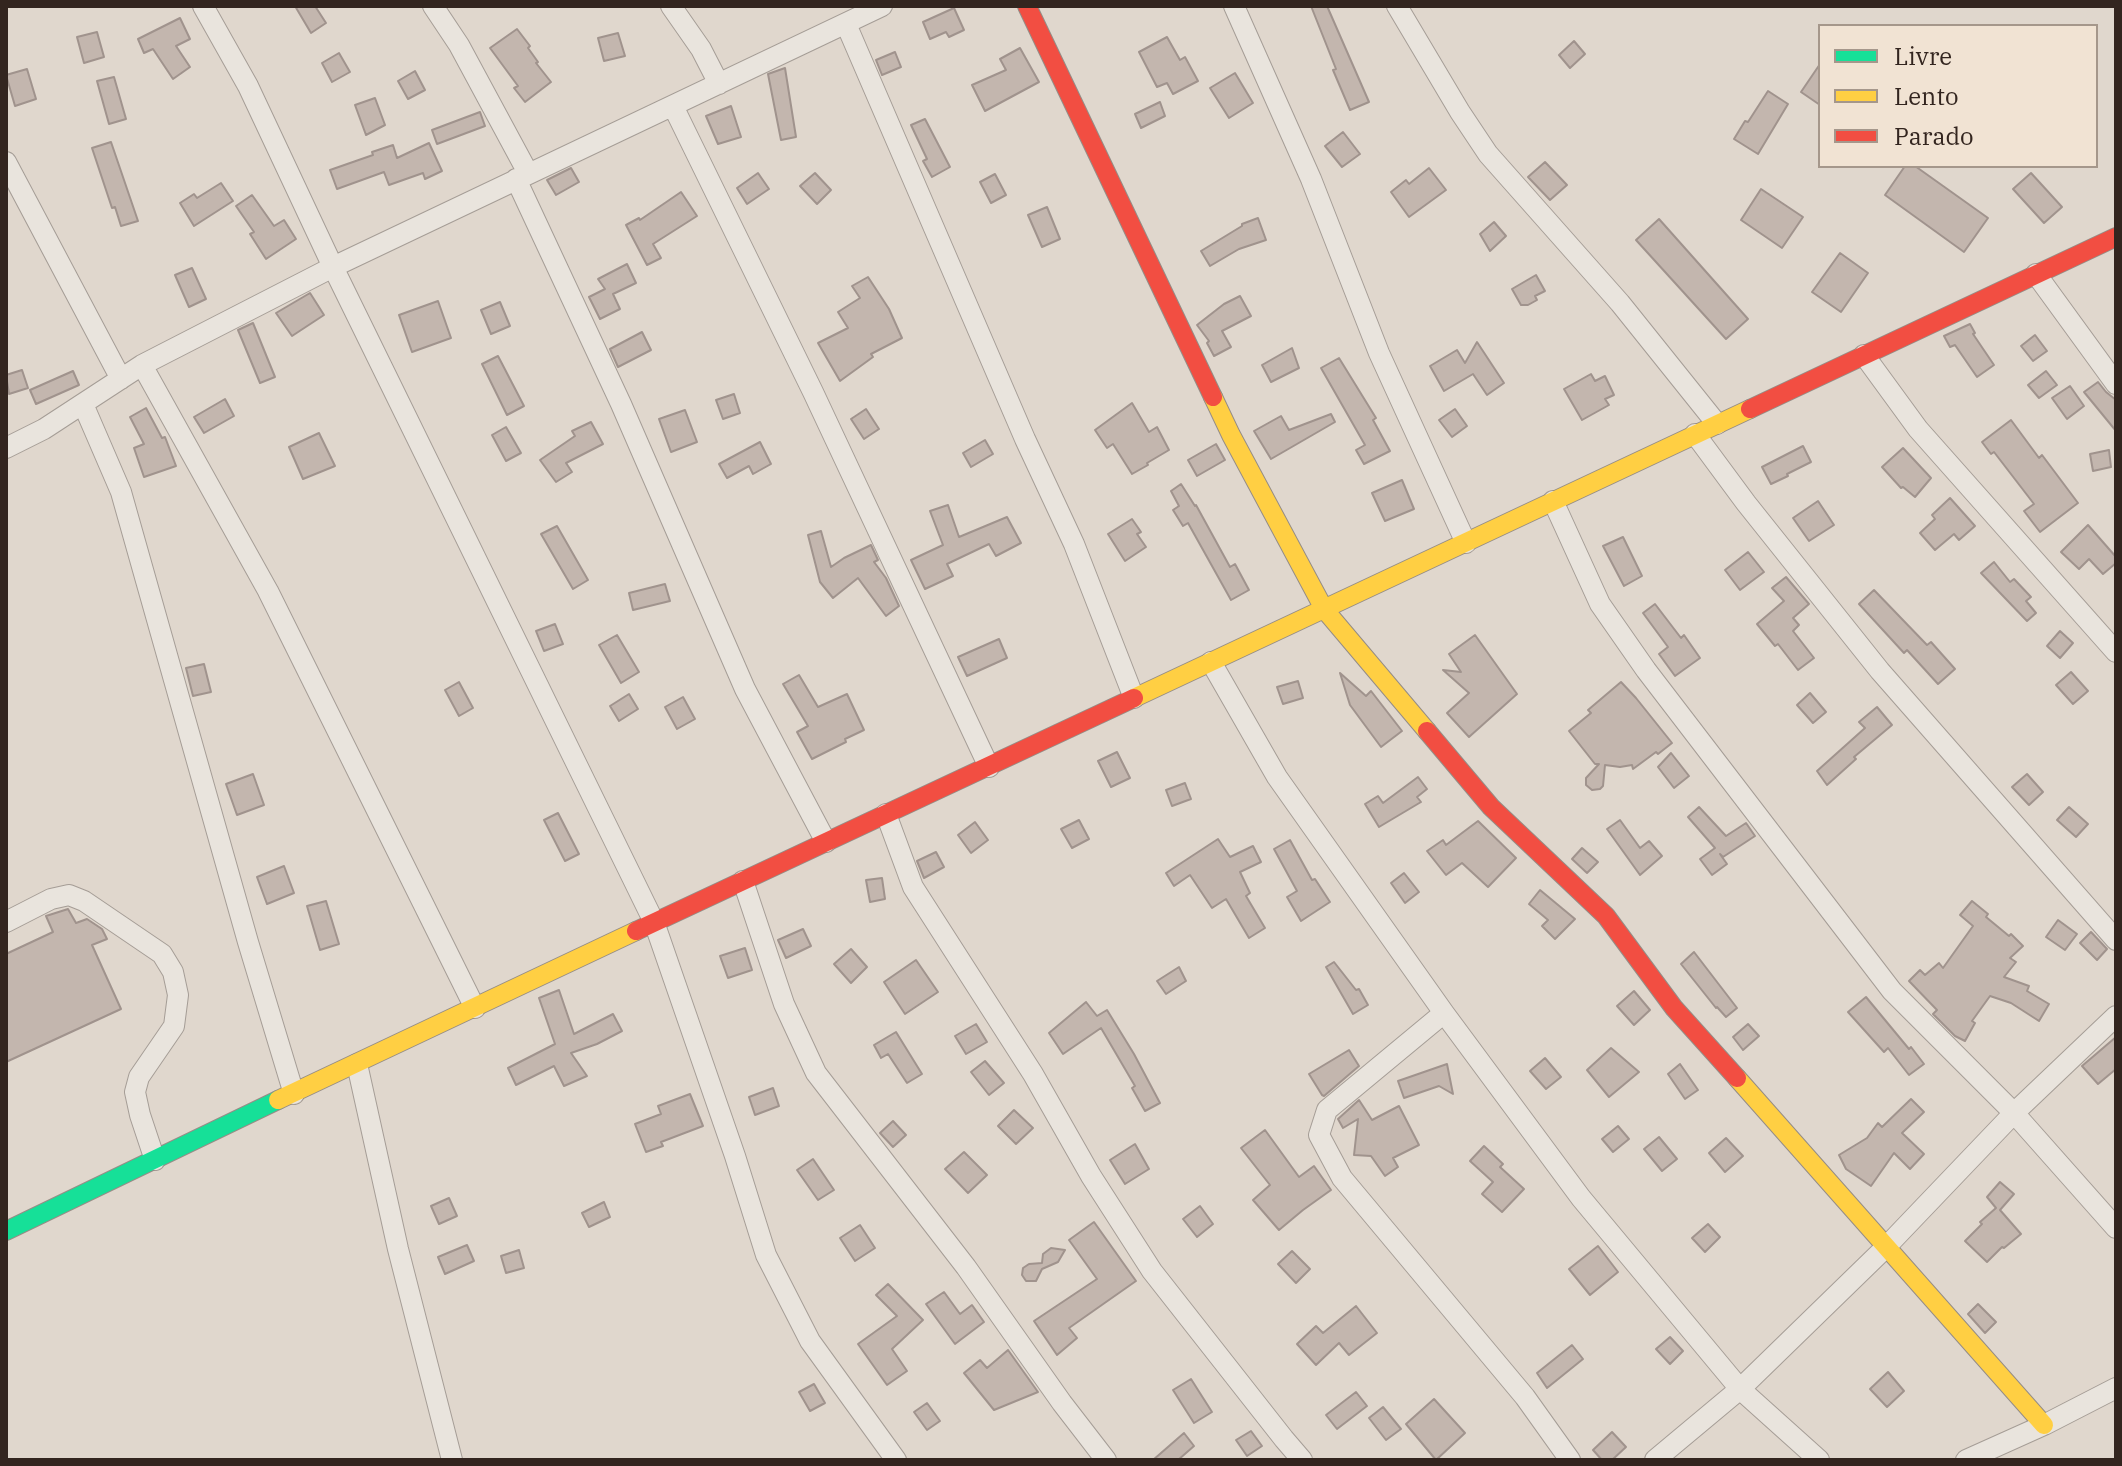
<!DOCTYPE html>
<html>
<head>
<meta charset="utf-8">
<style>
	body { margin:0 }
	#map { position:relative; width:2122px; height:1466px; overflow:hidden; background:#e0d7cd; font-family:"IBM Plex Serif",serif }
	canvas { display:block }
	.frame { position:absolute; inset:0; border:8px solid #33251f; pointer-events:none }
	.legend { position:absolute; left:1818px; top:24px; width:280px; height:144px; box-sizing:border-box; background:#f1e3d3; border:2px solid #a5978b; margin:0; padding:10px 14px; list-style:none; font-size:24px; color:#33251f }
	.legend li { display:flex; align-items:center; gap:16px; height:40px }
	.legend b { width:40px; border:2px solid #a5978b }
</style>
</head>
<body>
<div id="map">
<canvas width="2122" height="1466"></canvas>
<div class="frame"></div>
<ul class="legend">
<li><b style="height:10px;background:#16e098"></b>Livre</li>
<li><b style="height:10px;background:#ffcf43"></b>Lento</li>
<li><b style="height:10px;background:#f24e42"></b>Parado</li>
</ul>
</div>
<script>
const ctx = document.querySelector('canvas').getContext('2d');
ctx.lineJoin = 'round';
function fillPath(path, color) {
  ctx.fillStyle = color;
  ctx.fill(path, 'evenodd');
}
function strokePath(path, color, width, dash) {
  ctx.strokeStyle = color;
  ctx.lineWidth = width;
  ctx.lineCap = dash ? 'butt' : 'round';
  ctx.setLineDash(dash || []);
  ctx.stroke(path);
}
const building = new Path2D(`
	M295,6H315L326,23L311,33Z
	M1311,6H1327L1369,102L1350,110L1333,70L1336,69Z
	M954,8L964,30L949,37L946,32L930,39L923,22Z
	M180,18L190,39L176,46L190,67L173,79L153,49L144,53L138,39Z
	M517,29L530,46L528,48L538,62L536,63L551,82L525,102L514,88L518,86L490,48Z
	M97,32L104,57L84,63L77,37Z
	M618,33L625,56L604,61L598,38Z
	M1167,37L1180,60L1185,57L1198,81L1173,94L1167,83L1157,87L1139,52Z
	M1574,41L1585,54L1570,68L1559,55Z
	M1020,48L1039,82L985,111L972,85L1006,70L1000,59Z
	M895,52L901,67L882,75L876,60Z
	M339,53L350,72L332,82L322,63Z
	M1820,64V105L1801,92Z
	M785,68L796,137L781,140L768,74Z
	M27,69L36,99L15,106L6,75Z
	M415,71L425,90L408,99L398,81Z
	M1235,73L1253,103L1229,118L1210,88Z
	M114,77L126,119L109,124L97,81Z
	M1768,91L1788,104L1758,154L1734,139L1745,121L1748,122Z
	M375,98L385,125L366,135L355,105Z
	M1160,102L1165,116L1141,128L1135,114Z
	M731,106L741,137L718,144L706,116Z
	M480,112L485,126L437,144L432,130Z
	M925,119L950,167L932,177L923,161L927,159L911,125Z
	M1343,132L1360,154L1342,167L1325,146Z
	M111,142L138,221L121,226L115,207L112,208L92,148Z
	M429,143L442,171L425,179L423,173L389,185L384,172L337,189L330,170L373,155L372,152L393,145L397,158Z
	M1545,162L1567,185L1550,200L1528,177Z
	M1905,166H1915L1988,218L1964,252L1885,195Z
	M571,168L579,182L556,195L547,180Z
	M1429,168L1446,190L1409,217L1391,192L1406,180L1409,184Z
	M758,173L769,189L747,204L737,188Z
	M815,173L831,190L817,204L800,186Z
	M2031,173L2062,207L2044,223L2013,189Z
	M995,174L1006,195L991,203L980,182Z
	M221,183L233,201L194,226L180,203L194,194L197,198Z
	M1761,189L1803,217L1782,248L1741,220Z
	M681,192L697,216L653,244L661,258L647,265L626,225L639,218L640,220Z
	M252,195L274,226L284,220L296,239L266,259L250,234L254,232L236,206Z
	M1047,207L1060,239L1042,247L1028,215Z
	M1258,218L1266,240L1239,249L1210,266L1201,251L1242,226V224Z
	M1659,219L1748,319L1726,339L1636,240Z
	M1494,222L1506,236L1490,251L1480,234Z
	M1840,253L1868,273L1841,312L1812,292Z
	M627,264L636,283L613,294L620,309L600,319L589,297L605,289L598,279Z
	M192,268L206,299L189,307L175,275Z
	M1536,275L1545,291L1535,296L1537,300L1528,305H1521L1512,289Z
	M868,277L889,309L902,338L871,354L873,357L840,381L818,343L848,328L838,312L860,298L852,286Z
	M310,293L324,315L292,336L276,313Z
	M1240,296L1251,316L1222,331L1231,347L1214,356L1207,343L1209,341L1197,325L1224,304Z
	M438,301L451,338L412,352L399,315Z
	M500,302L510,326L491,334L481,310Z
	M253,323L275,377L260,383L238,330Z
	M1970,324L1975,333L1973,334L1994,365L1977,377L1955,345L1950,347L1944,336Z
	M642,332L651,350L618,367L610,349Z
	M2035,335L2047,351L2033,361L2021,346Z
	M1477,342L1504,383L1487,395L1473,374L1444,391L1430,366L1457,350L1465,363Z
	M1292,348L1299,368L1271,382L1262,365Z
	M498,356L524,406L507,415L482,364Z
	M1339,358L1376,418L1373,420L1390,451L1364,464L1356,450L1365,445L1321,368Z
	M22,370L28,388L9,394L6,375Z
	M73,371L79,385L36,404L30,390Z
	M2046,371L2057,385L2039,398L2028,385Z
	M1591,374L1595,381L1605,376L1614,395L1605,399L1609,405L1582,420L1564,389Z
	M2098,382L2106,392L2116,400V431L2084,392Z
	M2070,386L2084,406L2067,419L2052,398Z
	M734,394L740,413L723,419L716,400Z
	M225,399L234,416L204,433L194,417Z
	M1132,403L1149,432L1157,427L1169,450L1147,463L1148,465L1132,474L1113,444L1107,448L1095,430Z
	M146,408L162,438L165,437L176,466L144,477L134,448L144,444L130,417Z
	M866,409L879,429L864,439L851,419Z
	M1455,409L1467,426L1452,437L1439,420Z
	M685,410L697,442L671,452L659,419Z
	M1331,414L1335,422L1271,459L1254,431L1281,416L1289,430Z
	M2011,420L2039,458L2042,455L2078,503L2040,532L2024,511L2034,504L1994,452L1991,454L1982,442Z
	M591,422L603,444L566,463L572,472L556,482L540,460L575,436L572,431Z
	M506,427L521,453L506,461L492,435Z
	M319,433L335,466L303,479L289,447Z
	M985,440L993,454L971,467L963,453Z
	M760,442L771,464L753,474L749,466L727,478L719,464Z
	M1216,444L1225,460L1197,476L1188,460Z
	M1803,446L1811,462L1787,474L1788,476L1771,484L1762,467Z
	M1903,448L1931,478L1915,497L1903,487L1901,488L1882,467Z
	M2109,450L2111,467L2093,471L2090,454Z
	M1402,480L1414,509L1385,521L1372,493Z
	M1181,484L1195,506L1196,505L1230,567L1235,564L1249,590L1231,600L1188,523L1183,526L1173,510L1179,506L1171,491Z
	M1950,498L1975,526L1959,540L1954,534L1935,550L1920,533L1935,519L1932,515Z
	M1818,501L1834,525L1809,541L1793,518Z
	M948,505L959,537L1007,517L1021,543L996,556L989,544L947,564L953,576L925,589L911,560L943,545L930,511Z
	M1132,519L1141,532L1137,534L1146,547L1125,561L1108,534Z
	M2088,525L2116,557V563L2103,574L2089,559L2079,569L2061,552Z
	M557,526L588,580L573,589L541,534Z
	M821,531L831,567L844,558L871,545L878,560L874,562L886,578L899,606L886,616L858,578L833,598L820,582L808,535Z
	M1623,537L1642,576L1624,586L1603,546Z
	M1748,552L1764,572L1740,590L1725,570Z
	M1994,562L2010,582L2014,579L2031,597L2026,601L2036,613L2027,621L1981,573Z
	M1786,577L1809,604L1793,618L1799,625L1793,631L1814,658L1798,670L1778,644L1775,646L1757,624L1784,601L1772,588Z
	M665,584L670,601L633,610L629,593Z
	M1874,590L1927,645L1931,642L1955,669L1938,684L1907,650L1904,653L1859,604Z
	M1655,604L1681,638L1684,635L1700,658L1675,676L1659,654L1668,647L1643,613Z
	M555,624L563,644L544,651L536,631Z
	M2060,631L2073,643L2060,658L2047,646Z
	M617,635L639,672L621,683L599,645Z
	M1475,635L1517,694L1469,737L1447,713L1469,693L1443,670L1461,672L1449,654Z
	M999,639L1007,658L967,676L958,657Z
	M204,664L211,692L193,696L186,668Z
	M2071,672L2088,691L2073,704L2056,685Z
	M1340,673L1366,696L1371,691L1402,731L1381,747L1350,705Z
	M799,675L818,707L847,694L864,730L845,739L846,742L812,759L797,732L808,726L783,684Z
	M1298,681L1303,698L1283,704L1277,687Z
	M459,682L473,708L459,716L445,690Z
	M1621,682L1636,698L1672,743L1658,754L1656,752L1633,769L1632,765L1620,767L1605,765L1603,786L1600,789L1592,790L1586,785V778L1599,764H1595L1569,731L1591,713L1588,710Z
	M1810,693L1826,712L1813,723L1797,705Z
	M629,694L638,709L619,721L610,706Z
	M683,697L695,719L677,729L665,707Z
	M1877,707L1892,725L1854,757L1856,759L1827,785L1817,771L1865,728L1859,722Z
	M1117,752L1130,778L1111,787L1098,761Z
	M1671,753L1689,776L1674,788L1658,767Z
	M253,774L264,805L237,815L226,784Z
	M2027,774L2043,792L2029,805L2012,787Z
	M1418,777L1427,789L1417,797L1421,802L1379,827L1365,804L1378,796L1383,803Z
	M1185,783L1191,799L1172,806L1166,790Z
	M1699,807L1726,836L1746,823L1755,836L1723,857L1720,854L1727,864L1712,875L1700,859L1715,848L1688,817Z
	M2069,807L2088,824L2076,837L2057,820Z
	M558,813L579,854L565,861L544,820Z
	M1079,820L1089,839L1072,848L1061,829Z
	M1620,820L1640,848L1649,841L1662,856L1640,875L1607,829Z
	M1478,821L1516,858L1488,887L1462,863L1446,875L1427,851L1443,840L1446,845Z
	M975,822L988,840L971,853L958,835Z
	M1218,839L1230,857L1253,846L1261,862L1240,872L1250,893L1246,896L1265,928L1249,938L1226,899L1212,908L1190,875L1174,886L1166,873Z
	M1290,840L1312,880L1315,879L1330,902L1301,921L1287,897L1297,891L1274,849Z
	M1582,848L1598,862L1587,873L1572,859Z
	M936,852L944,867L924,878L917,861Z
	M284,866L294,893L267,904L257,877Z
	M1404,873L1419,892L1405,903L1391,883Z
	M882,878L885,899L870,902L866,880Z
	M1540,890L1575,919L1555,939L1542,926L1548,920L1529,904Z
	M326,901L339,944L320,950L307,906Z
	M1972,901L1988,914L1986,917L2009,936L2011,934L2023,946L2010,958L2016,962L2004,977L2029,986L2027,991L2049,1004L2039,1021L2011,1003L1990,996L1972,1021L1975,1023L1965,1041L1955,1036L1933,1014L1937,1010L1909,981L1920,970L1925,975L1939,963L1943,968L1973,926L1960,915Z
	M68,909L76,923L87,919L102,929L107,939L92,945L121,1009L6,1062V954L53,932L46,916Z
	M2058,920L2077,934L2065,950L2046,937Z
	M803,929L811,946L786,958L778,940Z
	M2091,932L2107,949L2097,960L2080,943Z
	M745,948L752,970L728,978L720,956Z
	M851,949L867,967L851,983L834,964Z
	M1694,952L1737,1008L1726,1017L1717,1007L1716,1008L1681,964Z
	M916,960L938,992L905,1014L884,982Z
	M1334,962L1356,990L1359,989L1368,1005L1353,1014L1326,967Z
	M1179,967L1186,981L1166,994L1157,981Z
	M559,990L574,1034L613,1014L622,1031L597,1044L571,1053L587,1076L564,1086L554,1066L516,1085L508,1068L555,1044L539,998Z
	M1634,991L1650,1010L1634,1025L1617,1006Z
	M1866,997L1909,1049L1911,1047L1924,1064L1909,1075L1888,1048L1884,1052L1848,1012Z
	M1086,1002L1097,1016L1107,1010L1134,1054L1160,1103L1145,1111L1132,1088L1135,1086L1101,1028L1063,1054L1049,1033Z
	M976,1024L987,1042L966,1054L955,1036Z
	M1748,1024L1759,1036L1743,1050L1733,1037Z
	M896,1032L922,1074L907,1083L888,1054L881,1058L874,1045Z
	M2116,1037V1069L2098,1084L2082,1066Z
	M1611,1048L1639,1072L1609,1097L1587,1070Z
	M1349,1050L1359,1066L1324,1096L1322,1095L1309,1074Z
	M1545,1058L1561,1077L1546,1089L1530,1071Z
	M985,1061L1004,1083L989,1095L971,1072Z
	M1447,1064L1453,1094L1439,1086L1404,1098L1398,1081Z
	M1680,1064L1698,1090L1685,1099L1668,1074Z
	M773,1088L779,1106L755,1115L749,1097Z
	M690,1094L703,1126L661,1142L663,1146L646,1152L635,1124L661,1114L658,1106Z
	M1911,1099L1924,1112L1902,1133L1924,1154L1910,1169L1894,1153L1871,1186L1846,1169L1839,1155L1867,1138L1878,1123L1882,1127Z
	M1359,1100L1372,1120L1399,1106L1419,1145L1393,1158L1398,1167L1385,1176L1371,1156L1354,1155L1358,1119L1343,1128L1338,1119Z
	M1014,1110L1033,1128L1016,1144L998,1126Z
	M893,1121L906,1135L893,1147L880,1133Z
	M1618,1126L1629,1139L1613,1152L1602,1139Z
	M1265,1130L1299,1177L1314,1166L1331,1190L1303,1210L1279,1230L1253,1200L1270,1185L1241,1148Z
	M1659,1137L1677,1159L1662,1171L1644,1149Z
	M1726,1138L1743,1156L1725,1172L1709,1153Z
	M1135,1144L1149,1169L1125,1184L1110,1160Z
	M1484,1146L1503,1164L1500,1167L1524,1189L1502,1212L1482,1194L1493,1182L1470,1161Z
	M964,1152L987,1175L968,1193L945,1169Z
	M813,1159L834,1190L818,1200L797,1170Z
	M2000,1182L2014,1194L2000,1210L2021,1234L2004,1248L2002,1247L1987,1262L1965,1241L1982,1224L1980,1222L1996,1208L1987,1197Z
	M449,1198L457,1216L439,1224L431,1206Z
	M604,1202L610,1217L589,1227L582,1213Z
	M1200,1206L1213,1224L1197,1237L1183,1219Z
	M1094,1222L1136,1281L1069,1328L1077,1338L1057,1355L1034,1321L1097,1279L1069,1240Z
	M1708,1224L1720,1237L1705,1252L1692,1238Z
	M860,1225L875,1248L855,1261L840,1238Z
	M467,1245L474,1261L445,1274L438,1257Z
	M1598,1246L1618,1272L1590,1295L1569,1269Z
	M1051,1248L1065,1250L1058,1262L1042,1269L1036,1281H1026L1022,1275L1023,1268L1029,1264L1042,1263L1043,1254Z
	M519,1250L524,1268L506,1273L501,1256Z
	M1292,1251L1310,1269L1296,1283L1278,1264Z
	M888,1284L923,1320L892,1349L907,1371L887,1385L858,1344L897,1316L876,1295Z
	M944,1292L960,1314L972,1305L984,1322L955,1344L926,1304Z
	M1978,1304L1996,1322L1985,1333L1968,1314Z
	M1356,1306L1377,1333L1349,1355L1339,1343L1316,1365L1297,1344L1316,1326L1323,1333Z
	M1670,1337L1683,1351L1670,1364L1656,1349Z
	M1572,1345L1583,1359L1547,1388L1537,1373Z
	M1008,1350L1038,1392L994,1410L964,1373L980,1360L987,1368Z
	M1888,1372L1904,1391L1887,1407L1870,1389Z
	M1191,1379L1212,1412L1194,1423L1173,1390Z
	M814,1384L825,1403L810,1411L799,1392Z
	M1356,1392L1367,1406L1337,1429L1326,1415Z
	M1434,1399L1465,1433L1436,1460L1406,1424Z
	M927,1403L940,1421L927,1430L914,1412Z
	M1383,1407L1401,1429L1386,1440L1369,1418Z
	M1251,1431L1262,1446L1247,1456L1236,1440Z
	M1612,1432L1626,1447L1612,1460H1602L1593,1450Z
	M1184,1433L1194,1446L1178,1460H1153Z`);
fillPath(building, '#c3b6ae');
strokePath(building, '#a0938d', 2);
const street = new Path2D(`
	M203,6L248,86L333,267L654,922L735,1156L766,1255L810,1341L896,1460
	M433,6L459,45L528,173
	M671,6L701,49L719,84
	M1234,6L1311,179L1379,353L1466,543
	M1397,6L1460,112L1488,154L1620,303L1717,424
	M846,24L1025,439L1074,544L1134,698
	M673,106L813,392L989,767
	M6,162L121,379
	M516,179L621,404L745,689L826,842
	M2036,274L2116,384
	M1864,355L1918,429L2116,652
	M142,365L268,591L475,1008
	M83,404L121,492L248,942L294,1094
	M1695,434L1746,503L1880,671L2116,940
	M6,448L44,429L142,365L333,267L882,6
	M1553,501L1600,604L1646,670L1892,991L2014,1113L2116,1228
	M1211,662L1277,777L1444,1013L1581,1198L1740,1389L1819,1460
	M886,814L913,887L1033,1074L1091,1176L1152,1271L1284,1439L1302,1460
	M743,881L784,1004L816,1073L966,1267L1062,1403L1106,1460
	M6,922L51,899L69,895L84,901L162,954L173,972L178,995L174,1026L139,1077L135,1092L140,1115L155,1160
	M1444,1013L1327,1110L1319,1135L1342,1178L1525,1397L1570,1460
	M357,1064L398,1249L452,1460
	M1655,1460L1740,1389L1886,1247L2014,1113L2116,1016
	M1966,1460L2044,1425L2116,1388`);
const fast = new Path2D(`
	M6,1231L278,1100`);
const slow = new Path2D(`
	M1213,397L1231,435L1324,609L1427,731
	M1134,698L1750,409
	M1737,1078L2044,1425
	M278,1100L636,931`);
const jam = new Path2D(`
	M1027,6L1213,397
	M1750,409L2116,237
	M1427,731L1491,807L1606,916L1674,1008L1737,1078
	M636,931L1134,698`);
strokePath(street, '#a59d96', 22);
strokePath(fast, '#958d86', 20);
strokePath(slow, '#958d86', 20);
strokePath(jam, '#958d86', 20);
strokePath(street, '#e9e4dd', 20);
strokePath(fast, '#16e098', 18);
strokePath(slow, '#ffcf43', 18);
strokePath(jam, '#f24e42', 18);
</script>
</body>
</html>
